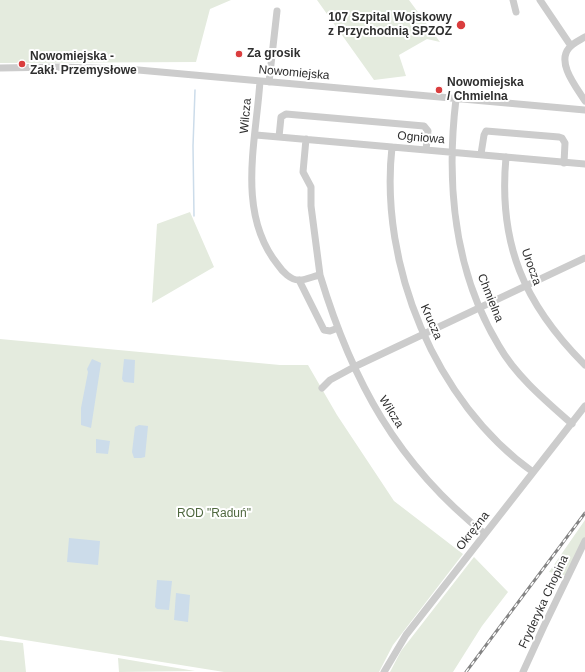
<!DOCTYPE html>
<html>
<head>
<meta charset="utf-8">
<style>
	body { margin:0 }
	canvas { display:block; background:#fff }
</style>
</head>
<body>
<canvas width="585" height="672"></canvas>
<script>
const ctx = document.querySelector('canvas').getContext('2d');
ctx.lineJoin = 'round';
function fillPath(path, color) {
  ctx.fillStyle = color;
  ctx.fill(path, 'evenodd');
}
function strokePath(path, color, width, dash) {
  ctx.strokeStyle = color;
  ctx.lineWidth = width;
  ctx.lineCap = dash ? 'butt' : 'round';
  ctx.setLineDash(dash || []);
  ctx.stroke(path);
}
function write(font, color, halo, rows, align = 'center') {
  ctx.font = font + ' Arial,sans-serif';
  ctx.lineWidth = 4;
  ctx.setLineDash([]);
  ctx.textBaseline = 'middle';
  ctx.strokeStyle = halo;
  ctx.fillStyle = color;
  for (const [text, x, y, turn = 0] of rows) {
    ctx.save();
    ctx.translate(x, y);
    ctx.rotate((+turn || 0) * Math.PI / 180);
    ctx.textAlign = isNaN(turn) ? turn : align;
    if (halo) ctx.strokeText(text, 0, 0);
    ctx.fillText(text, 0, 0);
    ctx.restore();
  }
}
fillPath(new Path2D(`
	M0,0H231L210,9L196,62L0,63Z
	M317,0H409L440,42L427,39L399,55L406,76L374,80Z
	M190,212L214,267L152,303L157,224Z
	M0,339L280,365H308L337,415L394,501L463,554L393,645L379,672H224L0,636Z
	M585,520V542L568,576L549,572Z
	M474,557L508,592L482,626L453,672H390L401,651Z
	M0,640L23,643L26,672H0Z
	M118,658L195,671L119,672Z`), '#e4ebde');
fillPath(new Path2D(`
	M92,359L101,363L91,428L81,425V408L88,372L87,369Z
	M124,359L135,360L134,383L124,382L122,379Z
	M139,425L148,426L145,457L141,458H134L132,452L135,427Z
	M96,439L110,441L108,454L96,453Z
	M69,538L100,541L98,565L67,562Z
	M157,580L172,581L169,610L157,609L155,607Z
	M176,593L190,595L188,622L174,620Z`), '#ccdcea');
strokePath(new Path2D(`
	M194,216L193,146L195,90`), '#ccdcea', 1.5);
strokePath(new Path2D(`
	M513,0L516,12
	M540,0L571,46
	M585,37C580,40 573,43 569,48C556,63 577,88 585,101
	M0,68L58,67L127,69L585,110
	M260,81C256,142 236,213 278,265C282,271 291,281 300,280C306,280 314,276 320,275L311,206V187L303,172L306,139
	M269,82L277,11
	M456,99C446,183 454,272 499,346C516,376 546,401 572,424
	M256,135L585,164
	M279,137L281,117L286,114L424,126L428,131L426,150
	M392,147C379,265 435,402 533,472
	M481,154L484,135L486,131L559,137L562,138L565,143L564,163
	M506,157C498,244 524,304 585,365
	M320,275C352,381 397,464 485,534
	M299,280L324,330L330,331L338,328
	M322,388L330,380L354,367L585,258
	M384,672L406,635L585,406
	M523,672L544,626L585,541`), '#ccc', 7);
const rail = new Path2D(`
	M466,672L585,513`);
strokePath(rail, '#848484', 3);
strokePath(rail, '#fff', 1.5, [4.5]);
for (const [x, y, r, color] of [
	[461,25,5,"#da3d3e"],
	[239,54,4,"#da3d3e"],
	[22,64,4,"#da3d3e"],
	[439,90,4,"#da3d3e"]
]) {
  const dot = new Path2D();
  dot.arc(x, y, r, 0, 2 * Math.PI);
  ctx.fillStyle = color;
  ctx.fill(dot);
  strokePath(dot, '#fff', 1.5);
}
write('bold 12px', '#2f2f2f', '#fff', [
	["107 Szpital Wojskowy",452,18,"right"],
	["z Przychodnią SPZOZ",452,32,"right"],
	["Za grosik",247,54],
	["Nowomiejska -",30,57],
	["Zakł. Przemysłowe",30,71],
	["Nowomiejska",447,83],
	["/ Chmielna",447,97]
], 'left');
write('12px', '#2f2f2f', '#fff', [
	["Nowomiejska",294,73,5],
	["Wilcza",246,116,-85],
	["Ogniowa",421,138,5],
	["Urocza",531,267,70],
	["Chmielna",490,298,68],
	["Krucza",431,322,66],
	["Wilcza",391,412,58],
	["Okrężna",473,531,-52],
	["Fryderyka Chopina",544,602,-65]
]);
write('12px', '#4f683f', '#fff', [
	["ROD \"Raduń\"",214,514]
]);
</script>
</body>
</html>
